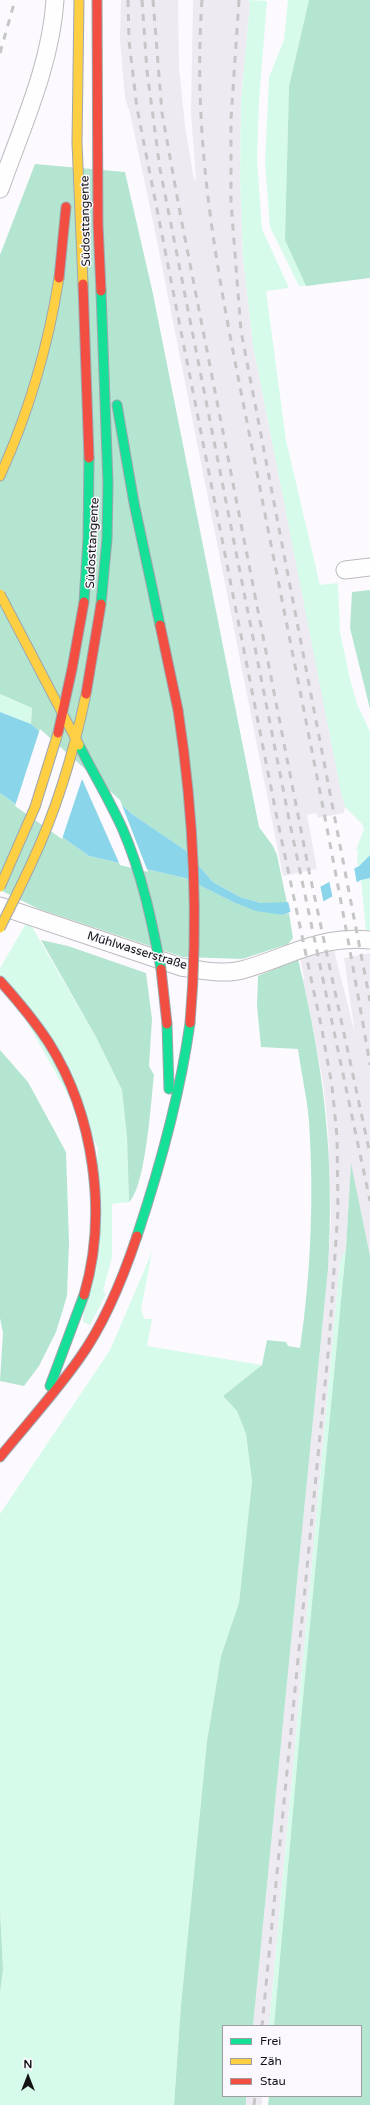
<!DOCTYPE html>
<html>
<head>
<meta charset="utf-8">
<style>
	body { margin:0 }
	#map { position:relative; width:370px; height:2105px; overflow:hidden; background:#fcfafe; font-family:"Varela Round",sans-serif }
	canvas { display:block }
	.legend { position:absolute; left:222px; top:2025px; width:140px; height:72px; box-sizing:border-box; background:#fbf9ff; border:1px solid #9f9da1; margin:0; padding:5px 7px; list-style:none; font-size:12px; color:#141415 }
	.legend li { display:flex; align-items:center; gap:8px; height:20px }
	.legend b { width:20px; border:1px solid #9f9da1 }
	.north { position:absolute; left:8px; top:2057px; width:40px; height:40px; -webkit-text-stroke:3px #fbf9ff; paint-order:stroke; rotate:0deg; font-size:11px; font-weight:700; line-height:16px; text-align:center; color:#141415 }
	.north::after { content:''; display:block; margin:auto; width:14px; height:18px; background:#141415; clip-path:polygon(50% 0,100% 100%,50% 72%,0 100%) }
</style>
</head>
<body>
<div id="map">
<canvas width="370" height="2105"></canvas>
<ul class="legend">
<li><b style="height:5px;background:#16e098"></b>Frei</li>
<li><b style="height:5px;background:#ffcf43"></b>Zäh</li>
<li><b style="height:5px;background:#f24e42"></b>Stau</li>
</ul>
<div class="north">N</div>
</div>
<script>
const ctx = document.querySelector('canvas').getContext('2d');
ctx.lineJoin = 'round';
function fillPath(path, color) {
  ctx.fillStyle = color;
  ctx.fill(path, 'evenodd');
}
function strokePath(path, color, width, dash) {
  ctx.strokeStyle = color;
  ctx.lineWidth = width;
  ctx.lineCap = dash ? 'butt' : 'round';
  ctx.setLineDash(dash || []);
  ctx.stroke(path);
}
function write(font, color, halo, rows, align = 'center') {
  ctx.font = font + ' "Varela Round",sans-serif';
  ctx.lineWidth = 3;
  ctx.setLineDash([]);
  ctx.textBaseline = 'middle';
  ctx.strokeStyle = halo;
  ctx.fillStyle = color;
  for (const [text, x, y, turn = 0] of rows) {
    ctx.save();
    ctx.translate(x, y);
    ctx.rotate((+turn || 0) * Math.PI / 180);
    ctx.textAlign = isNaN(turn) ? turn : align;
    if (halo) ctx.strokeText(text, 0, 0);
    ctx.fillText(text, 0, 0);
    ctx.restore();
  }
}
fillPath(new Path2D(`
	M121,0H178L179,67L185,126L194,180L196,179L191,113L193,0H248L250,4L241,100L240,179L243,258L253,345L345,807L344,813L318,818L316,813L307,815L317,869L283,876L154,226L130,113L125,98L120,40Z
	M334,950L355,1034L344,958L370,953V1256L351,1165L346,1248L340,1262L269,2026H253L328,1269L331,1220L328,1129L323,1082L311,1016L303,980L304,978L300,957Z
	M246,2096H262V2105H246Z`), '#edeaf2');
fillPath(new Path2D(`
	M248,0L267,1L259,101L257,159L262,229L289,288L266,291L286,440L320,585L338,583L340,632L350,679L357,704L370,732V855L359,866L357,863L358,850H356L364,829L362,824L345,807L341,792L253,345L243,258L240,179L241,100L250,4Z
	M288,0H309L289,86L285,240L306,286H299L270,227L265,163L269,77L284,40Z
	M0,694L32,708L31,724L0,712Z
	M370,878V931H366L361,880Z
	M28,920L96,1037L122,1090L127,1137L129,1202L112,1204V1257L103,1291L106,1294L90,1325L83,1322L98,1148L0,974V968Z
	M346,1248L302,1708L274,2026H269L340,1262Z
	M152,1252L141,1310L144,1319H152L147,1346L262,1365L223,1396L237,1411L246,1434L252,1481L239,1603L221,1656L207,1741L181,2005L174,2105H0V1993L3,1969L0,1910V1514L110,1350Z`), '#d7fbeb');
fillPath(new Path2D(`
	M309,0H370V278L306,286L285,240L289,86Z
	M35,164L125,172L153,294L259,827L273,846L277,855L287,903H261L240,897L213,882L185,850L132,814L31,724L32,708L0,694V255Z
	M370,590V709L350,628L352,592Z
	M0,793L89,856L185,878L233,902L283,915L289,913L293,938L288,944L242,959L183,957L39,909L0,890Z
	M41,940L68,946L146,973L152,1019L149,1066L154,1075C151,1100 146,1187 129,1202L127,1137L122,1090L96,1037Z
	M298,959C324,1067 335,1158 328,1269L253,2026H223V2096H246V2105H174L181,2005L207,1741L221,1656L239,1603L252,1481L246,1434L237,1411L223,1396L262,1365L267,1340L286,1342L288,1346L300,1348C311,1273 314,1196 309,1121C307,1097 301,1072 298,1049L261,1047L257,1006L258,976Z
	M0,1050L28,1082L66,1152L69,1242L67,1296L56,1332L39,1366L24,1386L0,1381L3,1333L0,1318Z
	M351,1163L370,1256V2105H268L269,2096H361V2026H274L302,1708L346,1248Z
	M0,1910L3,1969L0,1993Z`), '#b4e5d0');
fillPath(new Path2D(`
	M0,712L31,724L132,814L185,850L213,882L240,897L261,903L292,902L359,866L370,855V878L361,880L312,908L290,912L283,915L256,911L233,902L185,878L89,856L0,793Z`), '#8bd5ea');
fillPath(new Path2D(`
	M40,729L120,800L148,872L120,865L82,779L62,839L15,806Z
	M354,867L357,884L333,899L329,880Z
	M320,885L324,904L312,910L291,914L288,901Z`), '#fcfafe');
const street = new Path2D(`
	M0,189C21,129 51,65 55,0
	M345,570L370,567
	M0,906L181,967C200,970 224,975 242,970C289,957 319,935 370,940`);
const fast = new Path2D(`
	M101,291L108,484L107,539L101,604
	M117,405L134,503L160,625
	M84,602L88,539L89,458
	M167,1024L169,1089
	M137,1236C160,1167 180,1095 190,1023
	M50,1386L84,1295`);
const slow = new Path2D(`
	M79,0L77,143L83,284
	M0,476C29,412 48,347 59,278`);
const jam = new Path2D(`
	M97,0L98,224L101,291
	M59,278L66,207
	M83,284L89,458
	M160,625L178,710
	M0,981C18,1001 34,1020 49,1043C94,1115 108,1214 84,1295
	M0,1457C26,1425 55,1393 79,1359C105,1323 123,1278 137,1236`);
strokePath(street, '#bcbabd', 19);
strokePath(fast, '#9da6af', 11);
strokePath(slow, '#9da6af', 11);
strokePath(jam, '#9da6af', 11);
strokePath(street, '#fffeff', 17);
strokePath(fast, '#16e098', 9);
strokePath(slow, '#ffcf43', 9);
strokePath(jam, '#f24e42', 9);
strokePath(new Path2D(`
	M128,0L129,41L137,108L278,823L322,1030L332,1086L337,1136L338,1210L329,1344L262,2026
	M142,0L147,71L160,169L290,824L370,1201
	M153,0L162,113L181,218L309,871L370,1154
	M202,0C190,166 227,317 258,478C296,674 337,868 370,1065
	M239,0L231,119V202L241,331L370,1001
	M0,53L15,0
	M254,2105L255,2096`), '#c6c6c7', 3, [7, 7]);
const fastBridge = new Path2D(`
	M79,745C93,773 110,801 123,830C142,874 152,922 161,969`);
const slowBridge = new Path2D(`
	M0,594L79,745
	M0,887L35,807L58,733
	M0,928C11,906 22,884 32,862C57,809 74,751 86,694`);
const jamBridge = new Path2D(`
	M86,694L101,604
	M178,710C194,815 199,917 190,1023
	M58,733L72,669L84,602
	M161,969L167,1024`);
strokePath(fastBridge, '#9da6af', 11, []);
strokePath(slowBridge, '#9da6af', 11, []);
strokePath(jamBridge, '#9da6af', 11, []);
strokePath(fastBridge, '#16e098', 9);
strokePath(slowBridge, '#ffcf43', 9);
strokePath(jamBridge, '#f24e42', 9);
write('12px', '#141415', '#fbf9ff', [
	["Südosttangente",86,221,-91],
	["Südosttangente",93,543,-87],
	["Mühlwasserstraße",137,951,17]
]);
</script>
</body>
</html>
